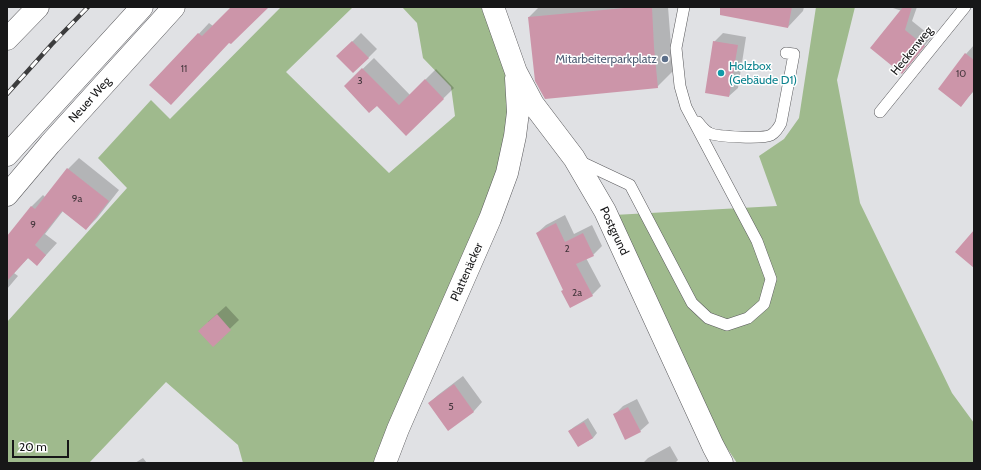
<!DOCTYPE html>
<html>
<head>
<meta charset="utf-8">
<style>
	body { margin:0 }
	#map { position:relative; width:981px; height:470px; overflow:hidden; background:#e0e1e4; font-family:Cabin,sans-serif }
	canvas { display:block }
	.frame { position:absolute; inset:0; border:8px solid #171718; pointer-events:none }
	.scale { position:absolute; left:12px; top:440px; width:57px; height:18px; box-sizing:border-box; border:2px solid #171718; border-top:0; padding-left:5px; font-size:12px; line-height:14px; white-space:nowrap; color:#171718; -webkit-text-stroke:3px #fff; paint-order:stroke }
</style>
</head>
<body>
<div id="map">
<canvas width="981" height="470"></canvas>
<div class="frame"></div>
<div class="scale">20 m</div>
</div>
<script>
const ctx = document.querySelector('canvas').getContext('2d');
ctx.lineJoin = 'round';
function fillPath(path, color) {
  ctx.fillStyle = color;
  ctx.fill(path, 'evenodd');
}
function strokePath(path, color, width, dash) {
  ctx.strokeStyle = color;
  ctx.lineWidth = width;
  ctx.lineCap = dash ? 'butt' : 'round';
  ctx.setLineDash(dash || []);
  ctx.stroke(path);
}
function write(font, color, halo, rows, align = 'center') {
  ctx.font = font + ' Cabin,sans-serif';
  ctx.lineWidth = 3;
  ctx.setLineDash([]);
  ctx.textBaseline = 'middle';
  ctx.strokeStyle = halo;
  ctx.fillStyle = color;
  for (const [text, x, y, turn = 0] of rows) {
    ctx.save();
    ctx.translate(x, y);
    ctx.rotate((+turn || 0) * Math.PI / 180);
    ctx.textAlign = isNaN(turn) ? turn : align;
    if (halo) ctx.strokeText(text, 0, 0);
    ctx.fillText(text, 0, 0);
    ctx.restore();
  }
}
fillPath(new Path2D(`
	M281,7H353L286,72L389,173L455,116L451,87L423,58L417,23L402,7H481L508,72V150L381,463H243L238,445L166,382L89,463H7V322L127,188L98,158L151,100L170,119Z
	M816,7H855L837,80L860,203L952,393L974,423V463H737L721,439L614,215L777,206L759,156L784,139L799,118Z`), '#9fba8d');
fillPath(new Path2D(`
	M232,7H268L230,41L151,85L209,23L213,26Z
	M539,7H668L673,71L657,87L529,17Z
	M741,7H804L803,11L788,27Z
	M917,7L912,21L932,37L902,72V11L893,8Z
	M361,33L377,49L368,58L338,56Z
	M723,33L746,37L738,88L729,96L714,42Z
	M974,45V91L961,105L966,54Z
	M374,58L410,95L436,69L454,88L406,135L377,104L345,86Z
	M79,158L119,190L97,218L86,229L63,211L45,234L57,243L37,265L28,258L14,273L18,276L7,289V238L32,206L43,195L45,197L68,169Z
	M565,215L574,234L592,225L602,246L593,255L586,258L601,286L592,295L564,289L537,233L546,225Z
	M226,306L239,320L213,345L208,322Z
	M463,376L482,402L474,411L449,429L429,403L438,395Z
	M637,399L649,423L640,431L614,415L623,406Z
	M588,418L597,433L593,438L578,446L569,431L574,427Z
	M670,446L678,460L675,463H643L648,458Z
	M143,458L147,463H135Z`), '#0003');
fillPath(new Path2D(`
	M231,7H269L231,44L229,43L171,105L149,85L198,33L202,36Z
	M635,7H652L654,47L658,88L545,99L535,81L528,17Z
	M720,7H792L788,28L720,15Z
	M903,7H912L905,30L925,46L902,74L870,48Z
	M352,41L369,58L353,73L336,56Z
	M713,41L738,45L729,97L705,93Z
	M965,53L974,60V90L961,107L938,89Z
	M362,68L399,105L425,79L444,99L406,136L377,106L369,113L344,86Z
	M67,168L109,201L86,230L62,211L35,245L46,255L37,266L28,258L7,281V236L31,206L35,209Z
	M556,223L565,242L583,233L594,256L576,264L593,296L570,308L561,291L563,290L536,233Z
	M974,230V268L955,252Z
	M217,314L231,330L213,347L198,331Z
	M454,384L474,412L448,431L428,403Z
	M628,407L641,432L625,440L613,414Z
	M584,422L593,438L578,447L568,431Z`), '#cc95a9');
const lane = new Path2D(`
	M880,112L965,7
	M698,122C701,126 704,130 709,133C717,137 764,139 771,135C776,132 779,127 781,123L794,54L786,53
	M579,161L630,185L692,303L708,318L727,325L748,318L764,304L771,279L757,241L686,107L680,86L676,48L684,7`);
const street = new Path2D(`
	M493,7L516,72L533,104L574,158L605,211L713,446L722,463
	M7,39L38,7
	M385,463L398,429L490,219L507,173L515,136L518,112L516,78`);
const highway = new Path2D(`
	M7,155L142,7
	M7,195L50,144L174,7`);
strokePath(lane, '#5a5a5d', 12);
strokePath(street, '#5a5a5d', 23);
strokePath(highway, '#5a5a5d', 23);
strokePath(lane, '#fff', 11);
strokePath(street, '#fff', 22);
strokePath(highway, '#fff', 22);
const rail = new Path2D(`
	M7,94L52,44L88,7`);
strokePath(rail, '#3c3c3d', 4.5);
strokePath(rail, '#fff', 3, [9]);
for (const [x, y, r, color] of [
	[665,59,4,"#5c6f8a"],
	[721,73,4,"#0f9aa8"]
]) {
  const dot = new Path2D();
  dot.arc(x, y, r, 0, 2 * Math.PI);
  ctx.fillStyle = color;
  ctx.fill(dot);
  strokePath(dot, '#fff', 1.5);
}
write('10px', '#44363c', null, [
	["11",184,69],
	["10",961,74],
	["3",360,81],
	["9a",77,199],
	["9",33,225],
	["2",567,249],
	["2a",577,293],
	["5",451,407]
]);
write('12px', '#171718', '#fff', [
	["Heckenweg",912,51,-51],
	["Neuer Weg",90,100,-48],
	["Postgrund",614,231,65],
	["Plattenäcker",467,272,-66]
]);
write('12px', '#4e5e75', '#fff', [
	["Mitarbeiterparkplatz",657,59]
], 'right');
write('12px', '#0d838f', '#fff', [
	["Holzbox",729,66],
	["(Gebäude D1)",729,80]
], 'left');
</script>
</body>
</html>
